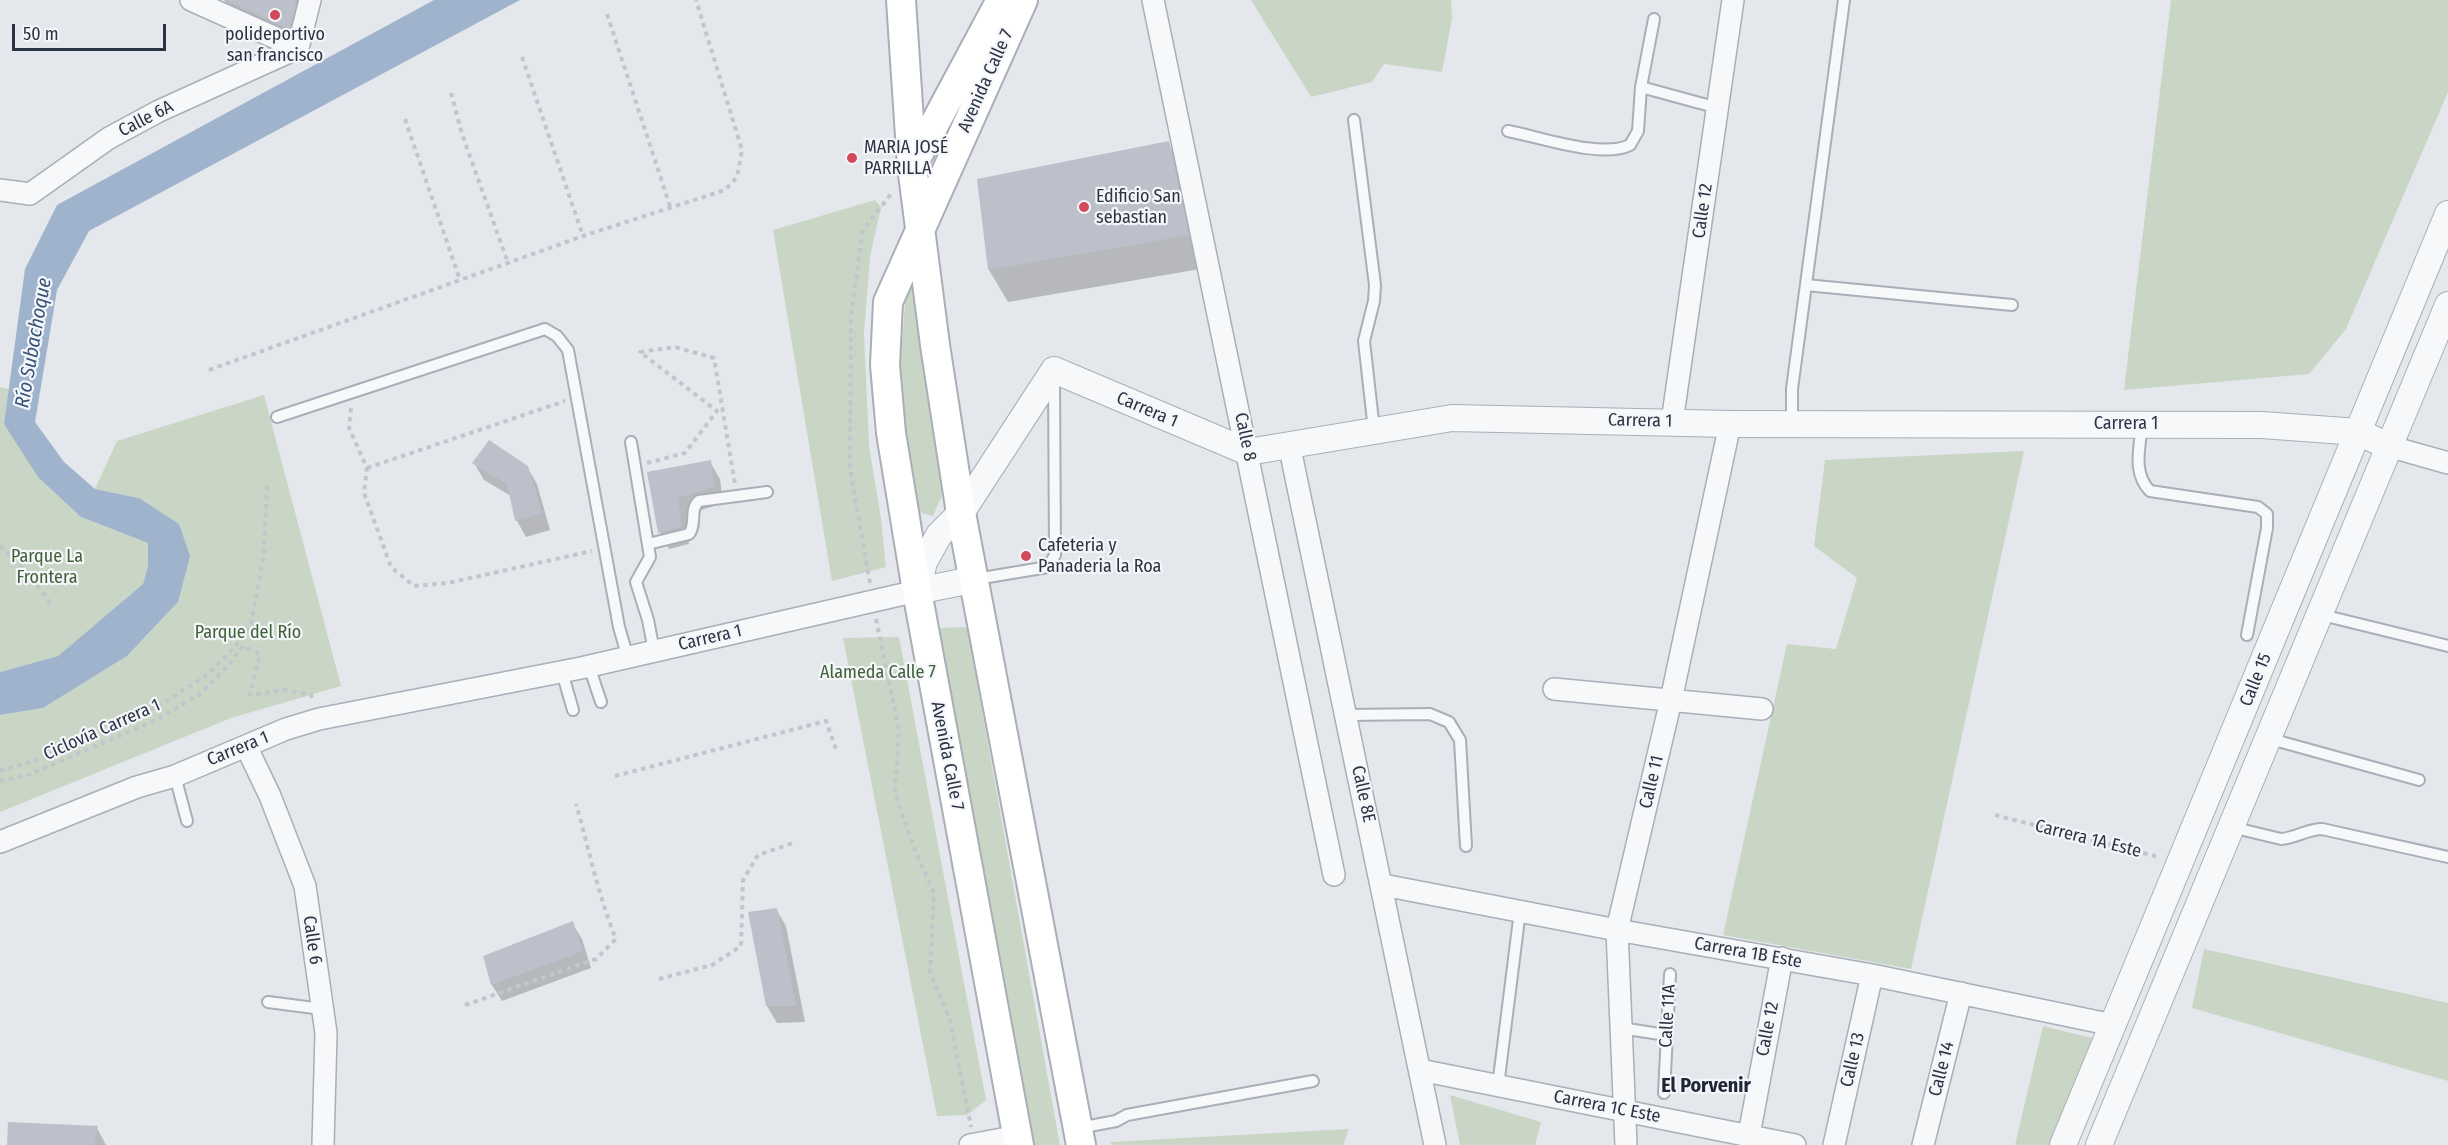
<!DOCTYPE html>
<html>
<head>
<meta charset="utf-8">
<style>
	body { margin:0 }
	#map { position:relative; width:2448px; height:1145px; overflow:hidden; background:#e4e7ec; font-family:"Fira Sans Condensed",sans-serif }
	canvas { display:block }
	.scale { position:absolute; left:12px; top:24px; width:154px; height:27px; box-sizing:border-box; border:3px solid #2b3445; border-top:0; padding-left:8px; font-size:18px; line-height:21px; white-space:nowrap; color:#2b3445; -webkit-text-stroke:4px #f4f6f9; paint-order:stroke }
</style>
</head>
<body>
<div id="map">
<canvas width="2448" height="1145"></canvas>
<div class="scale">50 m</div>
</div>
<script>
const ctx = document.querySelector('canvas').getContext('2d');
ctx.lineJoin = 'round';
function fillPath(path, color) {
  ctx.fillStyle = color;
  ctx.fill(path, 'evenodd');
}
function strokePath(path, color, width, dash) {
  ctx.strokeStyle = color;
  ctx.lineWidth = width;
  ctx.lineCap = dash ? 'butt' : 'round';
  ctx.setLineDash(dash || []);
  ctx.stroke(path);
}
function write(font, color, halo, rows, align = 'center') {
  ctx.font = font + ' "Fira Sans Condensed",sans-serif';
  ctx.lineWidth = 4.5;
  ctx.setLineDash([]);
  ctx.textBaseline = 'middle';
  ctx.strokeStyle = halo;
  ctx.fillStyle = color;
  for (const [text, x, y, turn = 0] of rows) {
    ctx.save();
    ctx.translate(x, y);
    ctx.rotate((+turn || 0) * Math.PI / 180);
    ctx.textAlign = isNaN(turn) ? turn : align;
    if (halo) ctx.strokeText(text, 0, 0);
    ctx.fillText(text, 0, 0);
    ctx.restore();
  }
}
fillPath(new Path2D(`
	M1251,0H1451L1452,18L1442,72L1384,64L1372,82L1311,97Z
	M2171,0H2448V92L2346,329L2309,374L2124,390Z
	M875,200L881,207L870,257L864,332L869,446L881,519L886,567L832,581L773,230Z
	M909,256L943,493L933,516L919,512L898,391Z
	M0,387L9,389L4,424L81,517L148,543V566L143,584L58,656L0,672Z
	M264,395L341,686L231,718L0,812V715L43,708L127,656L178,602L139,498L95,489L117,441Z
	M2024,451L1911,969L1723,935L1787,644L1836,649L1857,578L1814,546L1825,460Z
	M967,627L1050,1090L1060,1145H1035L939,628Z
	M899,637L986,1100L967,1115L937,1116L843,638Z
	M2204,949L2448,1003V1081L2192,1008Z
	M2043,1026L2096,1039L2049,1145H2015Z
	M1450,1095L1541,1122L1535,1145H1460Z
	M1349,1129L1343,1145H1111V1142Z`), '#c9d6c5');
fillPath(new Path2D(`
	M434,0H520L89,231L57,290L35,422L64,462L95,489L139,498L179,524L190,556L178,602L127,656L43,708L0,715V672L58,656L143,584L148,566V543L81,517L38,477L4,424L25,269L57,205Z`), '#9fb4cc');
fillPath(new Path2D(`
	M224,0H313L302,51L236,20Z
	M1168,143L1187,176L1206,268L1008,302L989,270L978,181Z
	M710,462L720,479L723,503L686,515L689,544L669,549L660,532L649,473Z
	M474,463L527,467L537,484L550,530L526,537L517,521L511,496L484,480Z
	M776,909L786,926L805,1022L777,1023L767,1006Z
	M572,923L582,939L591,968L502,1001L492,985L485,957Z
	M97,1128L106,1145H8Z`), '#0003');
fillPath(new Path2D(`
	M226,0H296L289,29Z
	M1169,141L1189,235L988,270L977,179Z
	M489,440L528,466L542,513L515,521L507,484L472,463Z
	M711,460L714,487L678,498L681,527L658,533L647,472Z
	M777,908L796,1006H766L748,912Z
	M573,921L583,951L491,985L483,956Z
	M8,1122L98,1126L94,1145H7Z`), '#bbc0ca');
const service = new Path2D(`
	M1641,87L1718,108
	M1354,120L1375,285L1374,301L1364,341L1374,430
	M1508,131C1540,137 1602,159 1630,145L1638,131L1641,87L1654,19
	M1806,285L2012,305
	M277,417L545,329L557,336L568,350L619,627L628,658
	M1792,424V389L1844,0
	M2142,424C2140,447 2132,473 2150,491L2258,507L2267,514V528L2247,635
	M631,442L650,557L636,582L648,620L654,651
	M648,544L689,534C697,524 689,509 699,501L767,492
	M976,579L1048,567L1055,555L1054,379
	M2318,614L2448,646
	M589,666L601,702
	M562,672L573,710
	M1346,715L1430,714L1449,722L1460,740L1466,846
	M2267,738L2419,780
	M175,776L187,821
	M2231,827L2281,839C2295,838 2308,829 2322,829L2448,857
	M268,1002L322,1009
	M1621,1028L1666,1035
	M1498,1086L1520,911
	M1664,1093L1670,974
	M1079,1128L1116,1121L1127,1115L1313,1081`);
const minor = new Path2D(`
	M191,0L298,48
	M1153,0L1334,875
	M298,48L310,0
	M0,190L30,194L109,138L159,111L298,48
	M1672,422L1733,0
	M1289,444L1435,1145
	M2388,446L2448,463
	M1554,689L1762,709
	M246,746L270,796L305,886L326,1033L323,1145
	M0,842L137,787L175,776L286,729L319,719L581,668L917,591
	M1383,885L1617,930L1872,975L2113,1025
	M1420,1070L1795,1145
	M1749,1135L1782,958
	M970,1145L1018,1136
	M1626,1145L1617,930L1671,700L1730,424
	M1834,1145L1872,975
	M1923,1145L1961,993`);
const tertiary = new Path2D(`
	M972,580L917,591L924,562L939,535L961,513L1054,370L1248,452L1452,418L1730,424L2262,425L2358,432L2388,446
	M2063,1145L2448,214
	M2099,1145L2448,305`);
const secondary = new Path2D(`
	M901,0L912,166L935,345L961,513L1081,1145
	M912,166L1001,0
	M1019,1145L917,591L891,433L885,365L888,302L1023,0`);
strokePath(service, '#a9aeb7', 14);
strokePath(minor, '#a9aeb7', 24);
strokePath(tertiary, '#a9aeb7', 28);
strokePath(secondary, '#a9aeb7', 32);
strokePath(new Path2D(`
	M607,14L670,206
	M522,57L583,236
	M451,93L462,134L508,263
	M405,119L460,280
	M209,370L583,236L725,190L737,177L742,150L696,0
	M351,408L349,428L367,468L364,493L391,567L414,586L448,583L592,551
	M647,463L685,453L717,411L640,352L675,347L714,358L735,484
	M367,468L565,401
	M0,546L27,571L51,604
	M870,583L850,469L851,313L863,230L891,194
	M876,619L899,730L895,793L914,848L934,893L930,972L950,1020L971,1127
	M0,771L40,759L108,732L162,704L204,677L230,652L250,629L264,554L267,485
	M615,776L826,721L836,749
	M0,781L28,775L156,720L200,694L226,668L243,646L260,654L250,695L285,690L311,695L313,701
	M1995,815L2159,857
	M659,979L712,965L741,946L743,880L758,855L793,843
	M465,1005L596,959L616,939C598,895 589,849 576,804`), '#c2c5cb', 4, [4.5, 4.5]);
strokePath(service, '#f7f8fa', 10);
strokePath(minor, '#f7f8fa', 21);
strokePath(tertiary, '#f7f8fa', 26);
strokePath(secondary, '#fff', 28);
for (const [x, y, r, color] of [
	[275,15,6,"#d1495b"],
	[852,158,6,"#d1495b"],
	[1084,207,6,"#d1495b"],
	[1026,556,6,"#d1495b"]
]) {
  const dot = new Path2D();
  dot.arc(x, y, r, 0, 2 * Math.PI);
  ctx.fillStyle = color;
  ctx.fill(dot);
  strokePath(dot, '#f4f6f9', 2);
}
write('18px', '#2b3445', '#f4f6f9', [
	["polideportivo",275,35,"center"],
	["san francisco",275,56,"center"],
	["MARIA JOSÉ",864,148],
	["PARRILLA",864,169],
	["Edificio San",1096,197],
	["sebastian",1096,218],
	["Cafeteria y",1038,546],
	["Panaderia la Roa",1038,567]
], 'left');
write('18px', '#2b3445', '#f4f6f9', [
	["Avenida Calle 7",986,81,-66],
	["Calle 6A",146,119,-27],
	["Calle 12",1703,211,-82],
	["Carrera 1",1147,410,23],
	["Carrera 1",1640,421,1],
	["Carrera 1",2126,424],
	["Calle 8",1245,437,78],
	["Carrera 1",710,638,-13],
	["Calle 15",2256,680,-68],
	["Ciclovía Carrera 1",102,730,-24],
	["Carrera 1",238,749,-22],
	["Avenida Calle 7",947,756,79],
	["Calle 11",1652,782,-77],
	["Calle 8E",1363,794,78],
	["Carrera 1A Este",2088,839,14],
	["Calle 6",312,940,82],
	["Carrera 1B Este",1748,953,10],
	["Calle 11A",1668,1016,-87],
	["Calle 12",1768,1029,-79],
	["Calle 13",1853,1060,-77],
	["Calle 14",1942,1069,-76],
	["Carrera 1C Este",1607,1107,11]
]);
write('18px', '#3f6138', '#f4f6f9', [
	["Parque La",47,557],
	["Frontera",47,578],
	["Parque del Río",248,633],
	["Alameda Calle 7",878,673]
]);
write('italic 20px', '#34527a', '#f4f6f9', [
	["Río Subachoque",34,343,-80]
]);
write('bold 20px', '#1d2536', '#f4f6f9', [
	["El Porvenir",1706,1086]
]);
</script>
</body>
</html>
